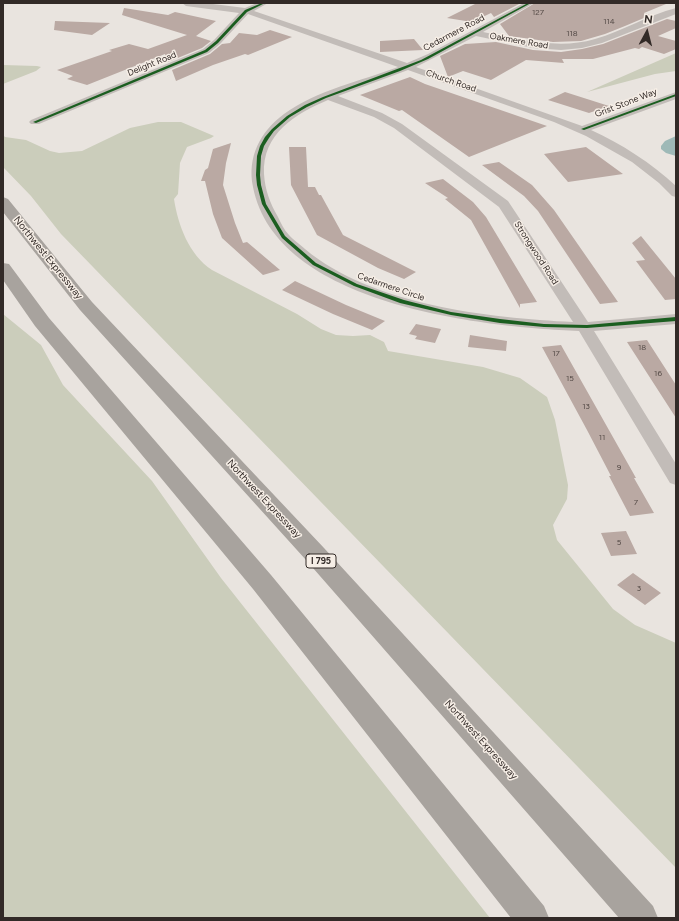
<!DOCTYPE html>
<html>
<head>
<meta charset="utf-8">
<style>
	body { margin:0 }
	#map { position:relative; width:679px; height:921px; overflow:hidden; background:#e9e4df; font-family:Figtree,sans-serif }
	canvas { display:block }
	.frame { position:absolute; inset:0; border:4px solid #322a27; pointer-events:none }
	.north { position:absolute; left:627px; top:12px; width:40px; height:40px; -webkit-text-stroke:3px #f6eee6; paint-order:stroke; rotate:7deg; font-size:11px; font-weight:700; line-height:16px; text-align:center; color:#322a27 }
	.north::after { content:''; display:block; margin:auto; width:14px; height:18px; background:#322a27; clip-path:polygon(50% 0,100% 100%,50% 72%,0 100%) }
</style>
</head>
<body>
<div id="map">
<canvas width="679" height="921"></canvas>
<div class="frame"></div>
<div class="north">N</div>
</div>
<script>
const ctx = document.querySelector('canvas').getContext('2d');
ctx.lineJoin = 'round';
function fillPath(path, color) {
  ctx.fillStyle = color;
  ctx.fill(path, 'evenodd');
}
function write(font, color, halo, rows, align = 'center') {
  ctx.font = font + ' Figtree,sans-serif';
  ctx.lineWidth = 3;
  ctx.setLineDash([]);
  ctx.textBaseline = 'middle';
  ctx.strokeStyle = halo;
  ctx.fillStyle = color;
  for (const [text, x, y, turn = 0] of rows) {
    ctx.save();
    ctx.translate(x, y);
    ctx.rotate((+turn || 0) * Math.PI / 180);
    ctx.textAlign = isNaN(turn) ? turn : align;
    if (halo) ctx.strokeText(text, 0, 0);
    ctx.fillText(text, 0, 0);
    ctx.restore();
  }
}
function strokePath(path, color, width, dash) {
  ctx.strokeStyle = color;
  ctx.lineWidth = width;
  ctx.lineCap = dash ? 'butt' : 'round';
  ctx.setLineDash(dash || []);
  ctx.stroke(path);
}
fillPath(new Path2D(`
	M676,53V71L655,74L587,92Z
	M3,65L37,66L41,67L36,71L3,84Z
	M158,122H181L214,136L211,138L187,147L180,163L178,194L174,199C178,225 189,255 212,270L297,314L321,329L336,335L353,336L370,335L384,342L388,351L483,367L520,378L547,397L555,420L568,485L567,499L553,525L557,540L613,609L635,625L676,643V868L61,234L31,196L3,167V135L5,137L26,140L50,151L59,153L82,151L130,128Z
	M3,314L41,345L63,385L152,481L221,578L490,918H3Z`), '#cbcdbb');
fillPath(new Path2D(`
	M676,136V156L666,153L661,149V146L665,141Z`), '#9eb9b7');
fillPath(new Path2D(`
	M477,3H521L494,17L491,13L472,22L447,18Z
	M535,3H666V4L644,13L651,15L625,26L605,34L581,41L553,42L509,36L500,24Z
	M124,8L168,15L175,12L216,21L196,36L211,41L202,48L168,62L165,54L87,85L67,79L73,76L57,70L112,51L109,50L129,44L148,49L187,35L122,15Z
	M667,19L676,21V28L658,36L676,41V49L664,54L642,47L639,49L635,48L593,59H562L564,63L526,60L491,80L463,71L448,77L440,56L465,44L496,42L533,50L561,52L582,49L603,44Z
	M55,21L110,23L92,35L54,30Z
	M270,30L292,37L248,55L245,54L213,65L176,81L172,70L210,54L222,44L230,43L239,33L257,35Z
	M414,39L423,50L380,52V41Z
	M410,77L425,84L547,126L469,157L402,110L399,111L360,95Z
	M565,92L609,106L589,113L548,100Z
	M231,143L226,163L223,185L235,223L243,243L247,242L280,270L263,275L222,238L213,214L205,181H201L205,170L208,168L213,149Z
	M289,147H306L308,187H315L319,195H321L343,235L416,272L404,279L378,268L317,235L291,185Z
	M586,147L623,174L568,182L544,154Z
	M499,162L532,185L554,210L618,302L600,304L538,211L524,196L482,165Z
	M443,179L473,202L486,217L537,302L520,304V308L471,220L445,199L448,198L425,183Z
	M641,236L676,279V299L665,300L636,261L645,260L632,243Z
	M295,281L346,305L385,321L372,330L333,314L282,290Z
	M416,324L441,329L435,343L415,339L417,336L409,334Z
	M470,335L507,341L506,351L468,347Z
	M647,340L676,385V418L627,342Z
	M561,345L636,478H634L654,513L630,516L609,476H611L587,430L542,347Z
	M626,531L637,554L611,556L601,533Z
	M633,573L661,593L645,605L617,585Z`), '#baa9a3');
fillPath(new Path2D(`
	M182,3H205L245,8L257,3H268L254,11L407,63L428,54L524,3H534L483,32C520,39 558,50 595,39C623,31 648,15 676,8V14L602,43L582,48L561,50L533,48L476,36L416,67L582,126L676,92V99L591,130C622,144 651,163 676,186V197L672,196L659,183L632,162L586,136L554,122L408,70L338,96L382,113L402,124L508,201L588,322L676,314V324L594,331L676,464V485L670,483L579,331C482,327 276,305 253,187C247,157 260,132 284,114C317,90 361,81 398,67L248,14L220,44L209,53L39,124H31L29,122L31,120L203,49L214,40L239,13L186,6ZM328,100L374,117L394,128L499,207L573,322C489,318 372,305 305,249C300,244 293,240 289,235C284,230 281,223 278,217C270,203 265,190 264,174C262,134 295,114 328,100Z`), '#c2bcb8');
fillPath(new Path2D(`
	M3,197L8,199L92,302L324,548L653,906L658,918H619L306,560L80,310L3,212Z
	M3,263L9,264L49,318L271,575L544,906L549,918H511L253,589L35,326L3,280Z`), '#a8a39e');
fillPath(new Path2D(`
	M262,3H265L247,12L218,43L207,52L36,123L33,122L205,50L216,41L245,10Z
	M528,3H531L428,59L400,71L326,98L307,107L290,117L274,131L269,138L264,146L261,156L260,175L261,185L266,204L285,236L316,263L357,284L404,300L451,312L500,319L544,324L587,325L676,317V321L587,328L544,327L500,323L451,315L400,303L354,286L313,265L282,238L262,204L257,185L256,175L257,156L260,146L265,137L272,129L287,116L305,105L323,97L421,60Z
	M676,94V96L584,130L581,129Z`), '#1b5e20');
write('8px', '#544a46', null, [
	["127",538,13],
	["114",609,22],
	["118",572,34],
	["18",642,348],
	["17",556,354],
	["16",658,374],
	["15",570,379],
	["13",586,407],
	["11",602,438],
	["9",619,468],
	["7",636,503],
	["5",619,543],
	["3",639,589]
]);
write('9px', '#322a27', '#f6eee6', [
	["Cedarmere Road",454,33,-28],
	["Oakmere Road",519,41,10],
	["Delight Road",152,64,-22],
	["Church Road",451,81,19],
	["Grist Stone Way",626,103,-21],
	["Strongwood Road",536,253,57],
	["Cedarmere Circle",391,287,19]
]);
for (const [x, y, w] of [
	[321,561,30]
]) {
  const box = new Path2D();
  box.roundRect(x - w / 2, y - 7, w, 14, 3);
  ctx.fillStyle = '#f6eee6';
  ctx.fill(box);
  strokePath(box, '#322a27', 1);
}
write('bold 9px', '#322a27', null, [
	["I 795",321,561]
]);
write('10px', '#322a27', '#f6eee6', [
	["Northwest Expressway",48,258,51],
	["Northwest Expressway",264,499,47],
	["Northwest Expressway",481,740,48]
]);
</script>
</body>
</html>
